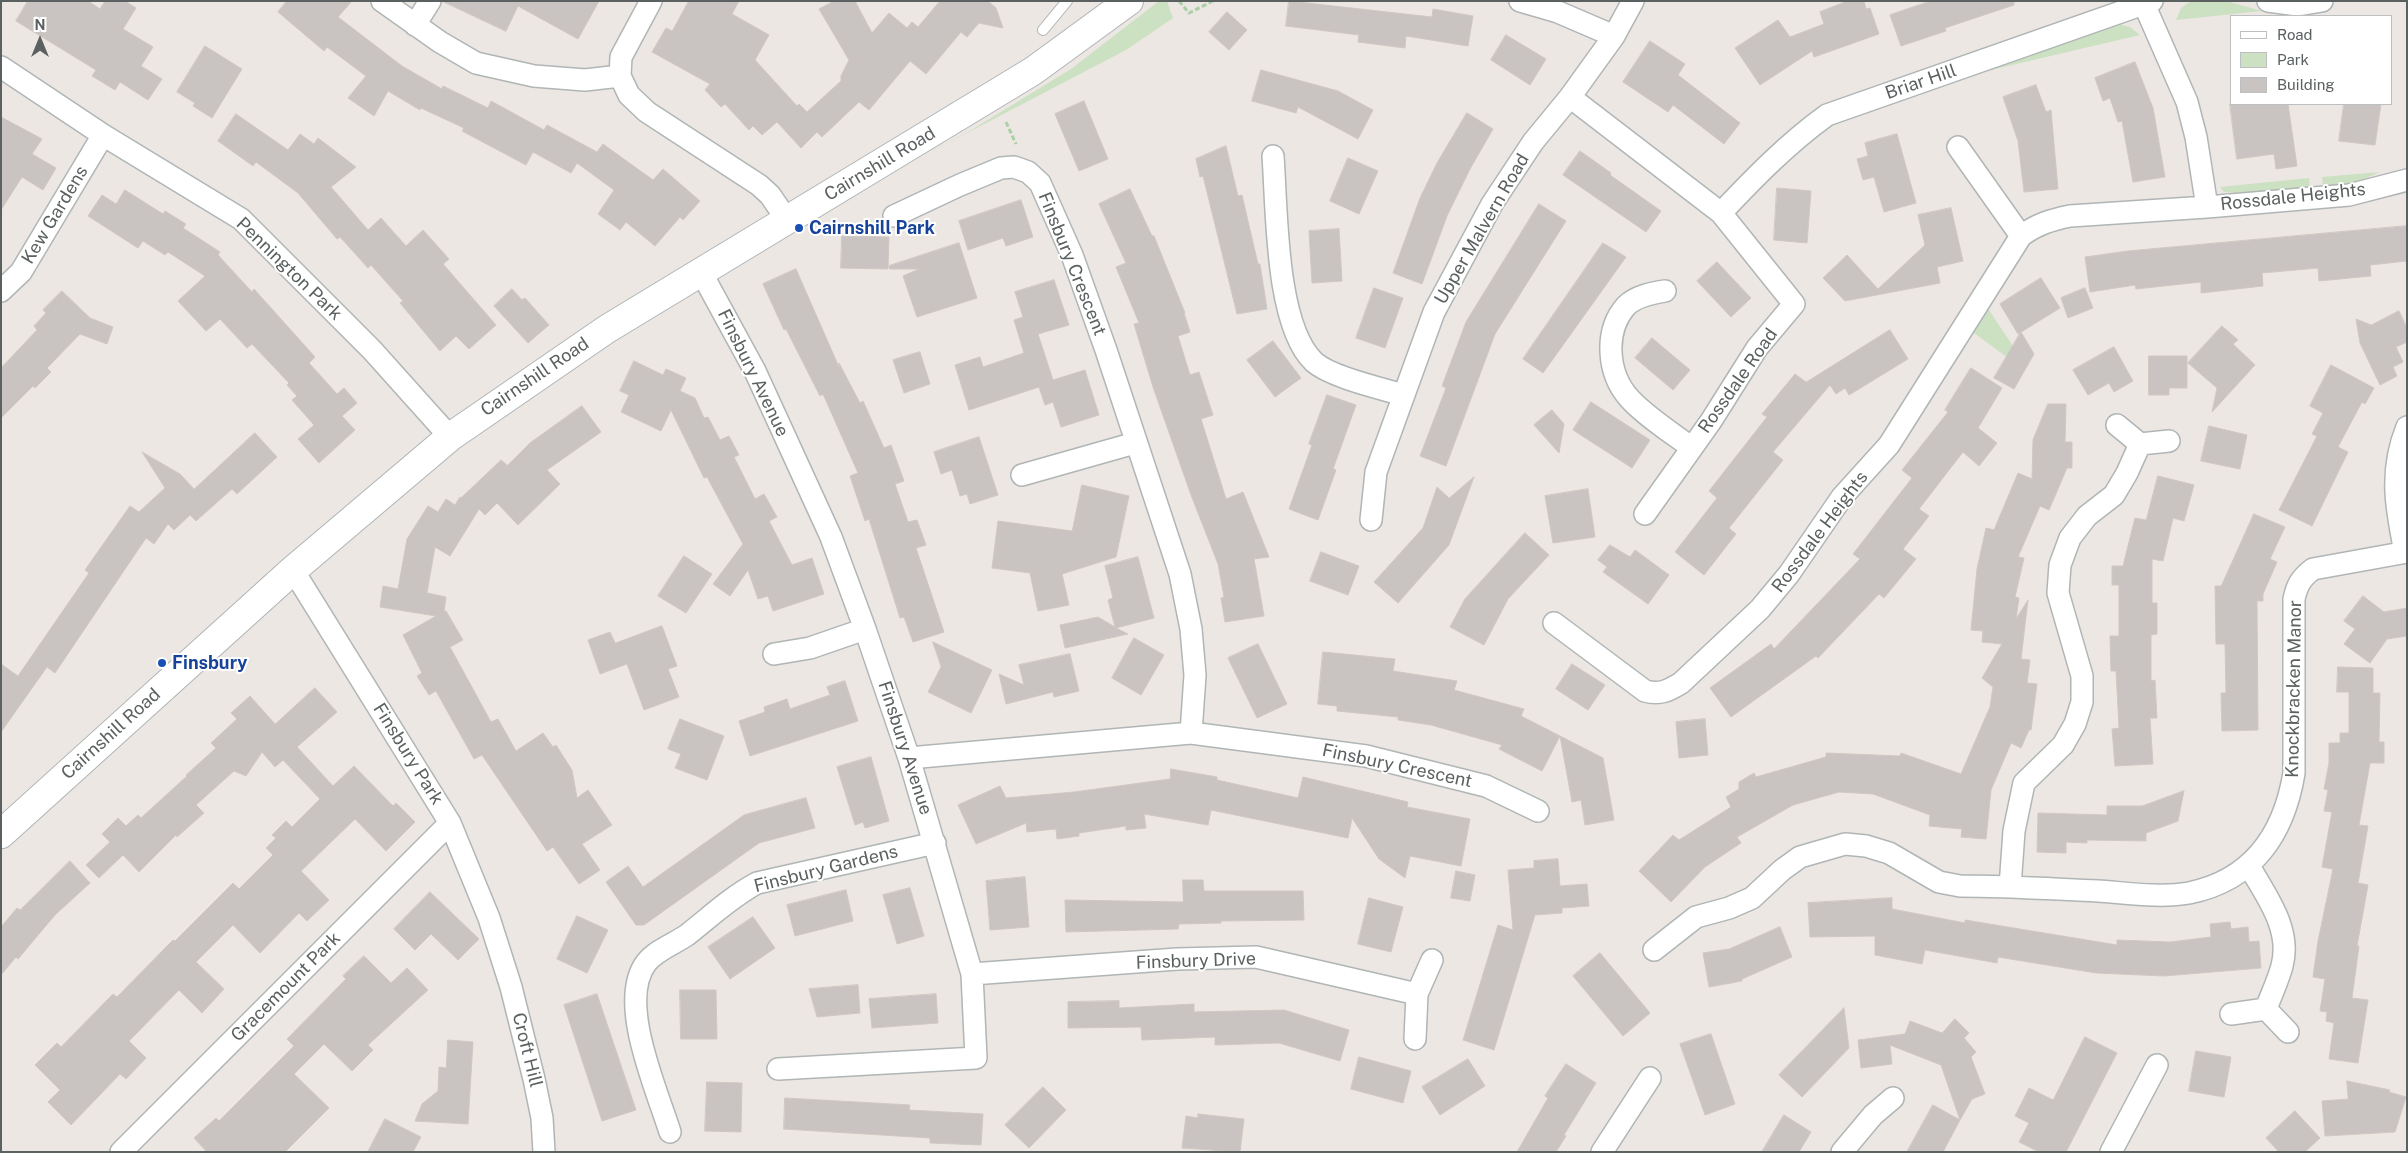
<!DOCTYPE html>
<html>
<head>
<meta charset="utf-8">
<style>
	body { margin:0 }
	#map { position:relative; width:2408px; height:1153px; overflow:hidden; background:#ece7e3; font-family:"Public Sans",sans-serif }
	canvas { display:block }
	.frame { position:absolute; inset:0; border:2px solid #5b6061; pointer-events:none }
	.legend { position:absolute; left:2230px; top:15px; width:162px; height:90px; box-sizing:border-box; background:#fff; border:1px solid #bdbfc0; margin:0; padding:6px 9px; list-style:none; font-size:15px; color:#5b6061 }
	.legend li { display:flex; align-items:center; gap:10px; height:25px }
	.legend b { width:25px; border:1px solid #bdbfc0 }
	.north { position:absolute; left:15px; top:15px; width:50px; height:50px; -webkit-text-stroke:4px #fff; paint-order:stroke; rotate:0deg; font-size:14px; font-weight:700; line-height:20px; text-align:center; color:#5b6061 }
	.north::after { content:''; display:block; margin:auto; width:18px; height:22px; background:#5b6061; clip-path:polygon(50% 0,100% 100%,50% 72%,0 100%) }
</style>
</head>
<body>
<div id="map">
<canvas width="2408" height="1153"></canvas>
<div class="frame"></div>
<ul class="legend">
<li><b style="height:6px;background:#fff"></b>Road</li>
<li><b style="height:14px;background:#cce1c2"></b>Park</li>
<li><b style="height:14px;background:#c9c4c1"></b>Building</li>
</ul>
<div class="north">N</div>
</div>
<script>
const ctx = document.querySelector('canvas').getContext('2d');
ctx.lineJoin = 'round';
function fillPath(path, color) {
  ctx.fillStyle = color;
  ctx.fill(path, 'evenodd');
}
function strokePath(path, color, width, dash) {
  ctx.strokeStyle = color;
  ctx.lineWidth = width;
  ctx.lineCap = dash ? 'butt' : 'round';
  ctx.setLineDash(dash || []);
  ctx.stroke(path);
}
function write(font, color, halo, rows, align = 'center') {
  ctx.font = font + ' "Public Sans",sans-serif';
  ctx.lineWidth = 4;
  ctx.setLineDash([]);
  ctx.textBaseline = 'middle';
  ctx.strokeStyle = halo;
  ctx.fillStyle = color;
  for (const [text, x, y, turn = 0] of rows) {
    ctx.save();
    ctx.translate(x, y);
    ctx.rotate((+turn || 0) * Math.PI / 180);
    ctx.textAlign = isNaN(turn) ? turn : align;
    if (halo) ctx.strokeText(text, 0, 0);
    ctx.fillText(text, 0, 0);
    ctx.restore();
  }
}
fillPath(new Path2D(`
	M1159,1H1167L1173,18L1126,50L921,157L968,132L1071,69Z
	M2191,1H2226L2262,11L2176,20L2181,8Z
	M2118,24L2130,27L2140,35L1978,73Z
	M2380,172L2357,182L2323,186L2322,177Z
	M2309,178L2310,187L2236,193L2224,192L2220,187Z
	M1985,304L2015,349L2008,358L1970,330Z`), '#cce1c2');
const building = new Path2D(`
	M28,1H88L100,9L105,1H125L136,8L123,29L153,47L141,66L162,79L148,100L120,82L115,90L92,76L96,70L16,21Z
	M287,1H352L338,17L402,66L442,89L443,86L488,108L491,101L544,130L547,125L597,152L603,144L653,180L663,169L700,201L683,220L680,217L655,246L626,222L620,230L598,214L614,190L577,163L571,173L533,152L526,165L462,131L464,128L421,108L420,110L388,91L374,116L348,98L366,76L327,47L324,51L278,12Z
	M442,1H599L578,39L518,6L506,31Z
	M689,1H739L732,14L769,35L755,60L797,106L799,104L807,112L841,81V76L849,60L819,9L834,1H855L872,33L889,13L907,28L912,22L918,27L940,1H988L996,8L1003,28L979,23L967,37L961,32L926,74L910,61L869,110L859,102L822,137L817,132L801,148L777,122L762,135L753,126L749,130L725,104L721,107L705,90L710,84L652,52L666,28L672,31Z
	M1289,1L1432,17L1433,9L1473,16L1468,46L1406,36L1405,48L1358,42L1359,35L1286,26Z
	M1848,1H1864L1866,9L1870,8L1879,34L1814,57L1812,51L1760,85L1735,48L1778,20L1790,37L1824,24L1820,12Z
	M1931,1H2014V5L1945,28L1946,31L1901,46L1890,15Z
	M1227,12L1247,30L1229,50L1209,32Z
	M1506,35L1546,59L1530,85L1491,60Z
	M1650,41L1685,64L1678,75L1740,123L1724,144L1673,105L1668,112L1623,82Z
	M205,46L242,69L212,118L193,106L195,103L177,92Z
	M2135,62L2153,108L2165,177L2133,182L2122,121L2118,122L2110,98L2103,101L2095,78Z
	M1261,70L1338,91L1373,110L1358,139L1298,107L1296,113L1252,101Z
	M2036,85L2046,112L2051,110L2058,189L2024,192L2018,141L2003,97Z
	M1084,101L1108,159L1079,171L1055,114Z
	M2230,104H2288L2297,166L2276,169L2274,154L2237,159Z
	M2344,104H2381L2375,145L2339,141Z
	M1467,113L1493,129L1470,169L1447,216L1422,284L1393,273L1420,198L1437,163Z
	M236,114L288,150L300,134L314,144L318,138L356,167L331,187L368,230L381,218L406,246L423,230L449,259L443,264L496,325L469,349L456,336L440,351L400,303L403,301L371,265L368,268L340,237L337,239L298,193L256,162L253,166L218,141Z
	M1,117L42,139L32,154L56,168L43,190L22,177L1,210Z
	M1897,134L1916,203L1884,212L1874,177L1863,180L1857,159L1868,156L1865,143Z
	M1226,146L1238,196L1242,195L1258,264H1260L1267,309L1237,314L1203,176L1200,177L1196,159Z
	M1580,151L1611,173L1610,175L1661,211L1646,232L1563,175Z
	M1348,158L1378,171L1359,214L1330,201Z
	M1777,188L1811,191L1807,243L1774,240Z
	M1130,189L1152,236H1154L1185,313H1184L1190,332L1178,336L1190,375L1199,372L1213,415L1201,419L1226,499L1243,492L1269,557L1254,559L1264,616L1225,622L1221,598L1224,597L1218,564L1191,495L1153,387L1134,324L1139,323L1116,267L1126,263L1099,204Z
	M125,190L163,214L165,211L186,224L183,228L220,252L218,255L252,292L254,289L315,357L309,363L337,394L344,388L357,403L342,416L355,430L319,463L298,439L314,425L292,400L297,396L287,385L289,383L252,344L247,348L220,319L206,331L178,301L205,276L168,252L165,255L143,241L138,248L88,216L102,195L116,204Z
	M1021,200L1033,237L1006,246L1003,238L968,250L959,221Z
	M1539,204L1566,221L1495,334L1446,466L1420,456L1446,388L1442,386L1466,322Z
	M1951,208L1963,261L1937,267L1940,283L1845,301L1823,278L1847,255L1878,289L1925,245L1918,215Z
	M2407,226V261L2370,265L2371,276L2319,281L2318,268L2262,273L2263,286L2201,293V282L2136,289L2135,285L2090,292L2085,257L2128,251Z
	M1339,229L1342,281L1312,283L1309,231Z
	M842,236L889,237L888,269L841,268Z
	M959,243L977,298L917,317L903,276L919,269H890L889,266Z
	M1603,243L1626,257L1543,373L1523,359Z
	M1717,262L1751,298L1731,317L1697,281Z
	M796,269L839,367V363L860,403L863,401L884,448L891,445L904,481L895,484L908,522L917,520L926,545L916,548L944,632L913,642L904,617L900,618L869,519L865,521L850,476L858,473L823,394L820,396L786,329L784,330L763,284Z
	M2041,278L2060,308L2018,334L2000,304Z
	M1054,280L1069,325L1038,334L1053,380L1085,370L1099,415L1061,427L1053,402L1045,405L1039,387L969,410L955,365L980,357L983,367L1024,353L1014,320L1023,317L1015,292Z
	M1374,288L1403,298L1385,348L1356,338Z
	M2085,288L2093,308L2068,318L2061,298Z
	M512,289L522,300L525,298L549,325L528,343L494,306Z
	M62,291L90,318L113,327L107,344L80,334L47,368L51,372L35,388L33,386L1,418V368L37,330L34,326L46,313L43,310Z
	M2399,311L2407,328V342L2396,347L2403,362L2393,367L2397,376L2380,385L2360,343L2356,319L2371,325Z
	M2222,326L2238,340L2233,344L2255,365L2212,412L2217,388L2188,363Z
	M1890,330L1908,359L1849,395L1845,388L1836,394L1830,385L1773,452L1783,460L1729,528L1736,534L1704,575L1675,552L1717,498L1709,491L1767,417L1762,414L1795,374L1806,382Z
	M2021,332L2034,354L2014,389L1994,378Z
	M1652,338L1690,370L1673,390L1635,358Z
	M1273,341L1301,378L1275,397L1247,360Z
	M2114,347L2133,381L2114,392L2109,383L2088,395L2073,370Z
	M920,352L930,384L904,393L893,360Z
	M2149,356H2187V388H2169V395H2149Z
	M634,361L663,375L666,369L686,378L680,391L695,398L704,418L708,417L720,440L729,436L739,455L734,457L755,499L764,494L777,517L769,521L792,565L812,558L824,594L773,611L768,596L758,599L748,570L730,596L713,584L743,544L707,477L704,478L671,410L661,431L621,412L629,395L620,391Z
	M2331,365L2374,388L2365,404L2362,402L2338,447L2348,452L2312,526L2279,510L2317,436L2312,434L2323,413L2310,406Z
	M1971,368L2002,388L1978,428L1997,443L1979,466L1963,452L1919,509L1929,516L1903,549L1916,559L1884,598L1879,594L1818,658L1816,656L1731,717L1710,688L1771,644L1774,649L1860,559L1853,554L1912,478L1902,470L1948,412L1945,410Z
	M1327,395L1356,405L1333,469L1336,470L1318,520L1289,509L1312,445L1309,444Z
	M1591,402L1650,440L1632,468L1573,430Z
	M2048,404H2066L2065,442H2072V468H2067L2049,510L2040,506L2018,557L2024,558L2015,597L2019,598L2016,619L2028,600L2021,659L2030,660L2027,683L2037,684L2031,730H2029L2021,748L2011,743L1991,790L1986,839L1961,837L1962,829L1929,826L1930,815L1873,794L1839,792L1793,805L1737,837L1741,843L1705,867L1671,902L1639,871L1673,835L1679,840L1731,807L1726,797L1739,789V782L1754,773L1756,777L1826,757V753L1900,756L1901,753L1961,774L1990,707L1993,687L1982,678L2002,644L1982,642L1983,631L1971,630L1977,569L1986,528L1994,530L2018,473L2032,479L2033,440Z
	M582,406L601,432L547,470L560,484L518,525L497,503L485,515L479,509L450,556L435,547L427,593L446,597L444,612L446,611L463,640L450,647L491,722L498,719L516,751L543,733L553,747L556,745L572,770L577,798L588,790L612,825L582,844L600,870L579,884L553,847L547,851L482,755L474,759L436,691L429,695L417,676L422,673L403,635L436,616L380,607L383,586L398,589L407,539L428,506L438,512L446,499L455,505L460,497L461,498L501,460L507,465L506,467L530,443Z
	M1552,410L1564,424L1559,453L1534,425Z
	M2209,426L2247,435L2240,469L2201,461Z
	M255,433L277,457L237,494L232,489L196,521L190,515L174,530L168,524L154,544L146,538L55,673L47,667L1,732V664L18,676L89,573L85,570L130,506L139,512L165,488L142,452L180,474L194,489Z
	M979,437L998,495L970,504L967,494L960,496L952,470L941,474L934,452Z
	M2158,476L2194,485L2184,521L2173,518L2163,561L2152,559V603H2157V634L2151,635V681L2155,680L2157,718H2150L2153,764L2115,766L2112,729L2119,728L2116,671H2111L2110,636H2119V585H2112V566H2123L2135,518L2146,520Z
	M1474,477L1449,545L1398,603L1374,582L1423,528L1437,487L1449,498Z
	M1082,485L1129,496L1116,557L1062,574L1069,605L1038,611L1030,573L992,568L998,521L1072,531Z
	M1588,489L1595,537L1553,543L1545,496Z
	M2254,514L2285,527L2270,559L2277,562L2263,594V601H2257L2258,730L2222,731L2221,693H2226L2225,644H2216L2215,586H2221Z
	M1525,533L1549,555L1508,599L1484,645L1450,627L1465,599Z
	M1610,545L1630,557L1635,550L1669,575L1648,604L1603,572L1607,567L1598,560Z
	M1321,552L1359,566L1348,595L1310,581Z
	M684,556L712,574L686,613L658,596Z
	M1138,557L1154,618L1116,628L1128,634L1065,648L1060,625L1098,617L1115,627L1108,600L1113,598L1105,566Z
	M2363,596L2384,612L2407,608V636L2387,639L2370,663L2344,644L2355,629L2344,621Z
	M662,626L677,666L668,669L679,697L644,710L627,664L600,674L588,640L610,632L615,643Z
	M1134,638L1164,655L1141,695L1112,678Z
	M933,642L992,670L971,713L928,692L941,667Z
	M1258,644L1287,704L1257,718L1228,658Z
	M1323,652L1395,659L1393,671L1457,681L1454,690L1524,709L1521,716L1603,758L1614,820L1585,825L1581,800L1572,802L1560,736L1542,771L1499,749L1502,745L1431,725L1398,720V717L1337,711V706L1318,704Z
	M1070,654L1079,691L1054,697L1053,692L1006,704L999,674L1024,685L1019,665Z
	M1572,664L1605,685L1588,710L1556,689Z
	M2338,667L2373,668V693H2380L2379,742H2384V763H2370L2359,825L2368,826L2358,883L2368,885L2357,946H2359L2352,998L2368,1000L2358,1063L2329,1059L2334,1023L2326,1021L2327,1012L2320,1011L2325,979L2313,977L2318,941L2333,869L2322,867L2332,812L2324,811L2328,790L2324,789L2329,763V743H2340V733H2349V692H2337Z
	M845,681L858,721L750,756L739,721L765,712L764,707L787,699L790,709L830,695L827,687Z
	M315,688L337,712L297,747L333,786L354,766L393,806L396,803L415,822L386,851L355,819L301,871L329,900L307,921L299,913L260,953L233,925L196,962L224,989L202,1013L179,990L129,1041L146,1058L126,1079L120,1074L71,1125L48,1102L60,1090L35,1065L57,1043L61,1047L113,994L117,997L173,940L175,941L233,883L239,889L273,855L266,848L276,838L272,835L286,821L292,827L320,799L283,760L275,767L262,752L246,776L234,771L196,805L204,813L177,837L176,835L139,872L123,855L99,878L86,865L110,842L102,834L118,818L126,826L138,815L141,818L187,776L186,775L216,748L211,743L237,719L231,713L250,696L275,724Z
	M680,719L724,736L707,780L675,768L681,754L668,749Z
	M1705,719L1708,755L1679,758L1676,722Z
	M871,757L889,821L865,828L863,822L855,825L837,767Z
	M1171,769L1217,777V780L1298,798L1303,777L1408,802L1407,807L1470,819L1461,866L1410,856L1405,878L1379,859L1352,818L1348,838L1211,810L1208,825L1144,814L1146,828L1126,830V826L1079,833V836L1057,839L1056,829L1027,832L1026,823L976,844L958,805L1000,786L1006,798L1074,792L1170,779Z
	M2184,791L2178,821L2146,833V841L2087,840V843L2066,842V853L2037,852L2038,813L2107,815V806H2142Z
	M806,798L815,828L759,843L644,925H636L606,882L628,866L643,887L744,815Z
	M1558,859L1560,886L1587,884L1589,906L1562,908V913L1535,915L1494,1050L1463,1040L1498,925L1513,930L1508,870L1534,868V861Z
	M70,861L90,883L55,915L18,959L16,957L1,975V927L17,908L20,910Z
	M1456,871L1475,875L1470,901L1451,898Z
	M1025,877L1029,927L990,930L986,881Z
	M1183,880H1203L1204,891H1303L1304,920L1221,921V923L1179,924L1178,929L1066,932L1065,900L1183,902Z
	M910,888L924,936L897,944L883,895Z
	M846,890L853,921L795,936L787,905Z
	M430,892L479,939L458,960L431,934L415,950L394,929Z
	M1369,898L1403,907L1391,952L1358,944Z
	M1892,898V909L1965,923V920L2117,945V940L2170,942L2211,937L2210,924L2230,922L2231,929L2248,927L2249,942L2259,941L2261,968L2164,976L2096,973L1998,957L1997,963L1925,950L1922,964L1875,955V936L1810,937L1808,903Z
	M577,916L608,930L587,973L557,959Z
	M753,917L775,948L730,979L708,947Z
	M1780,927L1792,957L1742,979V981L1709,987L1703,953L1729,949Z
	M1600,953L1650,1013L1623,1036L1573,976Z
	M364,956L391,983L407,968L428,990L368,1045L373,1050L352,1071L324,1044L294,1074L329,1108L285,1152H207L194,1138L216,1118L219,1121L294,1046L287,1039L346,979L343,976Z
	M858,985L860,1013L817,1017L809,989Z
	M680,990H716L717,1039H681Z
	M597,994L636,1110L602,1121L564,1005Z
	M936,994L938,1023L872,1028L869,999Z
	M1119,1001V1008L1194,1004V1012L1284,1010L1349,1030L1340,1061L1279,1043L1215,1045V1037L1142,1040L1141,1027L1068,1028V1002Z
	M1844,1008L1849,1048L1802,1097L1779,1075Z
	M1955,1019L1969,1033L1964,1038L1976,1052L1971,1057L1985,1094L1972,1099L1960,1120L1941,1065L1890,1045L1892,1064L1861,1068L1858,1040L1905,1034L1910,1021L1942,1033Z
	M1711,1034L1735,1104L1705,1115L1680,1044Z
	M2085,1037L2117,1053L2066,1152H2039L2019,1142L2029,1123L2015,1116L2029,1088L2053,1100Z
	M448,1040L473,1042L468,1124L415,1121L422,1104L438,1091L439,1067L446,1068Z
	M2196,1051L2231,1057L2224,1097L2189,1091Z
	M1359,1057L1411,1071L1403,1103L1351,1089Z
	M1468,1059L1485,1086L1440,1115L1422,1087Z
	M1566,1064L1596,1083L1564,1135L1566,1136L1556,1152H1517L1548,1098L1545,1096Z
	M2347,1081L2390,1090L2389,1092L2406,1097L2395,1132L2325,1136L2322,1101L2348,1099Z
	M707,1082L742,1083L741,1132L705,1131Z
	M1043,1087L1066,1110L1029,1148L1005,1125Z
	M785,1098L910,1105L909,1110L983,1114L981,1145L930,1143V1138L784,1129Z
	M1933,1105L1960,1120L1943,1152H1907Z
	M2295,1111L2320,1138L2305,1152H2279L2266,1138Z
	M1198,1114L1244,1119L1240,1152L1182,1148L1186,1116L1198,1118Z
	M1784,1115L1811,1132L1799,1152H1762Z
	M385,1119L421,1137L413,1152H368Z`);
fillPath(building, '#c9c4c1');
strokePath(building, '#d0c7c2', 1);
const lane = new Path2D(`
	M1043,30L1067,1`);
const street = new Path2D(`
	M382,1L440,42L476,63L534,76L585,80L620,76
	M651,1L621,57L620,76L629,95L647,112L759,185L770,195L787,220
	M1520,1L1558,12L1614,36
	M2268,1L2298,5L2322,1
	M415,25L430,1
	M1,67L103,135L241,219L372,350L450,437
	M1570,97L1721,213L1794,304L1757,348L1711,421L1645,514
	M1958,147L2021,236
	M1273,156C1277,208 1275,325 1314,362C1331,377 1380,388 1403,395
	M2207,207L2349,195L2407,180
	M1721,213C1754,178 1787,144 1827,115L2152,1
	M894,216L960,185L1001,168L1014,167L1028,172L1040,183L1072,255L1106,350L1180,574L1191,629L1195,675L1191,733
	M701,272L755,371L831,537L865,629L909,758L972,974L976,1058L778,1069
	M1,291L21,272L103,135
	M1665,291C1652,293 1636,296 1626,306C1604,331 1607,373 1629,398C1645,416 1672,433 1692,448
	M2140,444L2169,441
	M1022,475L1135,443
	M1371,520L1376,472L1434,312L1492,204L1533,142L1570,97L1614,36L1633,1
	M2405,552C2396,508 2389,471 2407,427
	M293,570L450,823L489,918L511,987L534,1079L542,1118L544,1152
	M1554,623L1645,691C1660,695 1668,691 1681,683L1760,609L1789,574L1842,497L1889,445L2021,236C2037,224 2051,220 2070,216L2207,207L2196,137L2187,102L2144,4
	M774,654L810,648L865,629
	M909,758L1191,733L1366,756L1486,786L1538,811
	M2010,887L2014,831L2024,783L2063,745L2075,724L2082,702V676L2058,593L2060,565L2070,538L2087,516L2114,495L2127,473L2140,444L2117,425
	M1654,950L1696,917L1729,908L1752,898L1782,870L1800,857L1845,844L1866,846L1889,853L1939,882L1960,886C2006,886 2052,889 2098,891C2127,893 2160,898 2189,893C2253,880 2284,834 2294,773V599C2297,585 2301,578 2313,569L2407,552
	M972,974L1177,959L1256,957L1417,994
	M2266,1009L2288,1032
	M2231,1014L2266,1009C2271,995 2278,981 2282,966C2292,929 2266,896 2249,866
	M1415,1039L1417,994L1432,960
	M670,1132C657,1090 617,1002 646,963C656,950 674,944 687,935C710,917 731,897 757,883L935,843
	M121,1152L450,823
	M1602,1152L1650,1078
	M1842,1152L1873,1115L1893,1098
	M2111,1152L2157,1065`);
const secondary = new Path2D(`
	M1,834L293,570L450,437L607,329L1033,71L1129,1`);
strokePath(lane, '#b0b5b6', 12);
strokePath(street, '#b0b5b6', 24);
strokePath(secondary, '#afb4b6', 30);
strokePath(new Path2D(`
	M1179,1L1189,13L1213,1
	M1006,122L1016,144`), '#a9d1a6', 3, [5, 2.5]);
strokePath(lane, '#fff', 10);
strokePath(street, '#fff', 21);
strokePath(secondary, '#fff', 28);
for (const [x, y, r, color] of [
	[799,228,5,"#1a4fb4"],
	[162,663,5,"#1a4fb4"]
]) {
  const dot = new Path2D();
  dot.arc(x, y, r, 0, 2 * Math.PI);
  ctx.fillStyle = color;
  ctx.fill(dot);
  strokePath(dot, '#fff', 2);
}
write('18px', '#5b6061', '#fff', [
	["Briar Hill",1921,82,-19],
	["Cairnshill Road",880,164,-31],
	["Rossdale Heights",2293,197,-6],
	["Kew Gardens",55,215,-59],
	["Upper Malvern Road",1482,229,-60],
	["Finsbury Crescent",1072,264,68],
	["Pennington Park",289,269,44],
	["Finsbury Avenue",753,373,64],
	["Cairnshill Road",535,377,-34],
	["Rossdale Road",1738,381,-55],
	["Rossdale Heights",1820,532,-53],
	["Knockbracken Manor",2294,689,-89],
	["Cairnshill Road",111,734,-42],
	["Finsbury Avenue",905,748,72],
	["Finsbury Park",408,754,58],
	["Finsbury Crescent",1397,766,12],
	["Finsbury Gardens",826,869,-14],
	["Finsbury Drive",1196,961,-2],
	["Gracemount Park",286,987,-45],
	["Croft Hill",527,1050,76]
]);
write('bold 18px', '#164399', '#fff', [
	["Cairnshill Park",809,228],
	["Finsbury",172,663]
], 'left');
</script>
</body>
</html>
